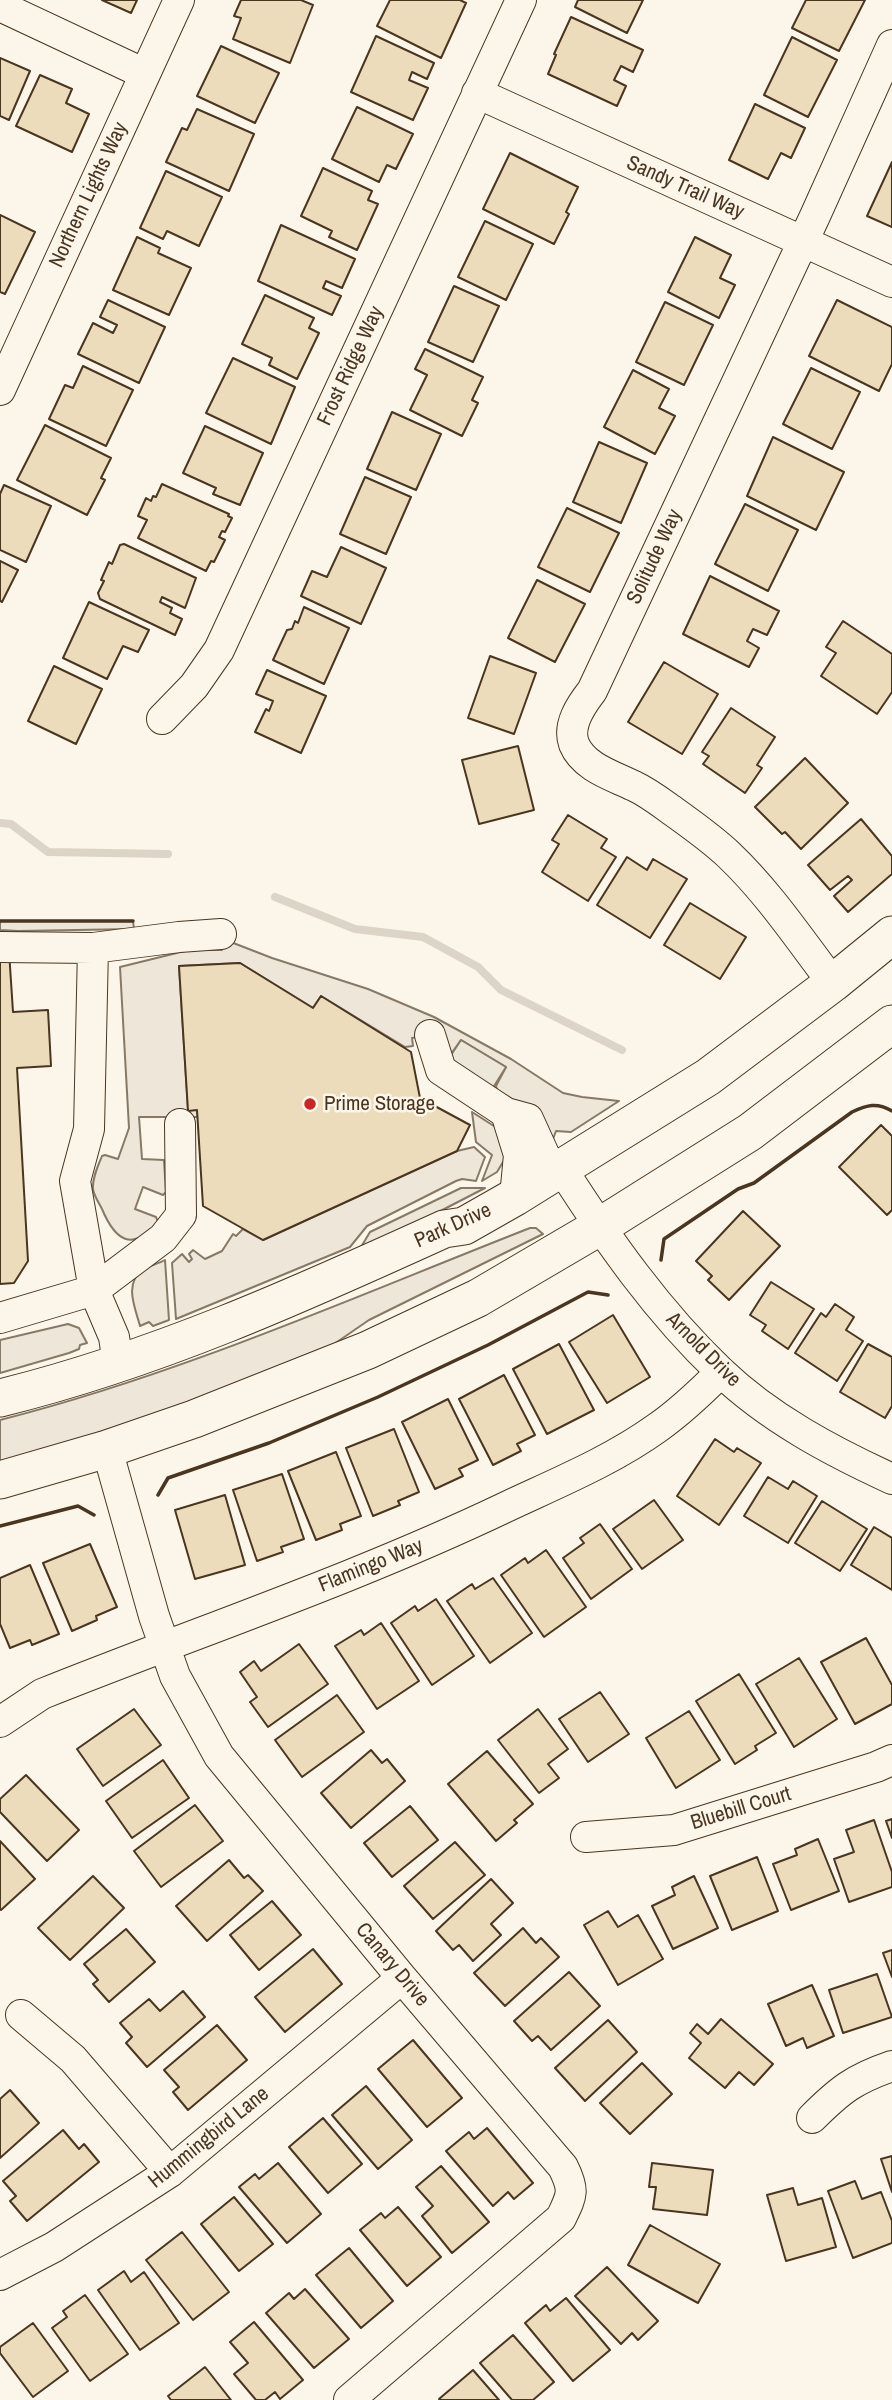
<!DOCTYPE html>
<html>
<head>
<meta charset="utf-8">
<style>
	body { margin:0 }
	canvas { display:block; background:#fbf6e9 }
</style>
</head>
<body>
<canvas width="892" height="2400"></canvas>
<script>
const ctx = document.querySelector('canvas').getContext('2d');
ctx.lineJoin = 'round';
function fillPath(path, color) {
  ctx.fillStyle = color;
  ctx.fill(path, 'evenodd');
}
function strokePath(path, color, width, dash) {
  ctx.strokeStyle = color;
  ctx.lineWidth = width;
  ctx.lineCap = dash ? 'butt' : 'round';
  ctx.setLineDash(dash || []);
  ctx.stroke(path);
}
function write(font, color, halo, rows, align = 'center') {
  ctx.font = font + ' "Archivo Narrow",sans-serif';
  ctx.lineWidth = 5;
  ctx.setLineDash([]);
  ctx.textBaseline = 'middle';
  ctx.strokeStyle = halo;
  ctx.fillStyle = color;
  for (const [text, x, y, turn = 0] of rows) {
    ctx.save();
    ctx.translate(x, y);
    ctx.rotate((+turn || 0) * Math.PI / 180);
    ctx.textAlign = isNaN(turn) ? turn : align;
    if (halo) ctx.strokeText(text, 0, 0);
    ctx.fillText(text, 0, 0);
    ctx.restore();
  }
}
const green = new Path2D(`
	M0,921H133L134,929L18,931L0,930Z
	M223,939L272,958L368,989L434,1017L511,1059L563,1093L582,1097L619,1101L571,1132L556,1131L553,1139L529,1109L497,1090L496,1086L506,1067L461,1040L451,1054L440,1033L412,1038L413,1046L405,1047L321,996L313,1008L240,963L179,966L188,1110H197L198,1117H139L142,1159L164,1160L166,1192L163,1195L143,1187L135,1209L156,1217L158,1222C132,1253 115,1240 102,1209C99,1203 94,1196 93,1189C92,1178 98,1166 102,1156L105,1155L118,1159L129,1128L120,967L189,950H222Z
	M472,1112L497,1128L510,1164L503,1162L497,1172L482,1181L492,1155L476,1142Z
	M474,1147L485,1157L476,1181L462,1179L456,1181L367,1226L350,1247L176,1319L172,1263L182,1254L189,1262L192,1259L189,1254L193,1250L205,1259L222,1251L233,1234L236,1236L243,1229L263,1240L457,1151Z
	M461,1188H485L423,1220L361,1247L370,1232Z
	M530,1228H536L543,1234L369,1320L321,1353L276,1374L0,1465V1420C182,1374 356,1296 530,1228Z
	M165,1260L169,1320L153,1326L149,1322L140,1326C135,1307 123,1283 144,1269C151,1265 158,1264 165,1260Z
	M68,1324L79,1328L87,1343L80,1345L79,1349L69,1353L0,1373V1340Z`);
fillPath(green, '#ede6d9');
strokePath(green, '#887966', 2);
const parking = new Path2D(`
	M461,1040L506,1067L486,1099L441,1070Z`);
fillPath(parking, '#ede7d9');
strokePath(parking, '#887966', 2);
strokePath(new Path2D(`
	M0,823L11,824L48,852L168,854
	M275,897L355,929L423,937L478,967L501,990L622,1050`), '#dcd4c6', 8);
const building = new Path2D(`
	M102,0H137L131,13Z
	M241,0H301L313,5L290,63L233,39L241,18L234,16Z
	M390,0H460L466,3L441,58L377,26Z
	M578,0H643L627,33L575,7Z
	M806,0H865L839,51L792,28Z
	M571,17L643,50L633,72L621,66L614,80L626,86L617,106L548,74L556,55L554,54Z
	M376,36L434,63L427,79L412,72L409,80L428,88L413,120L351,92Z
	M792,37L837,60L808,117L764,95Z
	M221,46L279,73L255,123L197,96Z
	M0,58L30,71L9,120L0,116Z
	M40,75L72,89L66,103L89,114L72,152L16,126Z
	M755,104L805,128L791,158L781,153L768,179L729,160Z
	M357,107L413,134L396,169L387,165L379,182L332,159Z
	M197,109L254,134L229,191L166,162L182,128L187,130Z
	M510,153L578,187L566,212L569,214L554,244L483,209Z
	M892,162V227L867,216Z
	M323,168L372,191L368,200L378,204L357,250L329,237L332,231L301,216Z
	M166,171L222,197L199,246L167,231L163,239L140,228Z
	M0,215L35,232L5,294L0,292Z
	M485,221L533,244L506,300L458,277Z
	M281,225L355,259L342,288L326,281L323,288L341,296L332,315L258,281Z
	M137,237L160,248L158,253L191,268L169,315L113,290Z
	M695,237L731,255L720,278L735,285L719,318L668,292Z
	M454,286L499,306L473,362L428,342Z
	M265,295L314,318L309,328L319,333L297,379L269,365L272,358L242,344Z
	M108,300L165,327L139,383L78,354L93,323L113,333L117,325L100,317Z
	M837,300L892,327V364L879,391L809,356Z
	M665,302L713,325L684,385L636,362Z
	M425,349L483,377L472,400L478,403L462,436L410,410L427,375L415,369Z
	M233,358L295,387L271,444L206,413Z
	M83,366L133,390L106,446L49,419L65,385L73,388Z
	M811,368L860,392L832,449L783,424Z
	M633,370L669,389L659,408L675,416L655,454L604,427Z
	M392,412L441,434L416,490L367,469Z
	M45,425L111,458L101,478L105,480L87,515L17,480Z
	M205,426L263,453L240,505L213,494L216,488L183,473Z
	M773,437L844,472L816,530L747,496Z
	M599,442L647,463L621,523L573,502Z
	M365,477L411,497L386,554L340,534Z
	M162,484L229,514L228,516L232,518L225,532L222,531L219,537L225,540L214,562L211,561L206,571L138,538L147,520L138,516L146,498L151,501L153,496L156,497Z
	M4,485L51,506L26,562L0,550V494Z
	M745,504L798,530L768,591L715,564Z
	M567,508L619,533L590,592L538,567Z
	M124,544L196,578L185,608L162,597L160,602L172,608L170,613L182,619L175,635L100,599L98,593L104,581L101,580L109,562L112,564L120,545Z
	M341,547L386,568L361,624L301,596L312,571L327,577Z
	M0,561L18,570L2,602L0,601Z
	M710,576L779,611L767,635L753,629L747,641L759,648L749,667L683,634Z
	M537,580L585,604L555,662L508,638Z
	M89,602L149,630L138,652L123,646L107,679L63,658Z
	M304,607L349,628L324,684L273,660L287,630L292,629L295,621L298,623Z
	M843,621L892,654V692L877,714L821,676L836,653L826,647Z
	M490,656L536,673L514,734L468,718Z
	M664,662L718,694L682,754L628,722Z
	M54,666L102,689L76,744L28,721Z
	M267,670L326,696L301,753L255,732L266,709L269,711L273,701L256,694Z
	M731,708L775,737L757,765L762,768L745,793L703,764L709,756L702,752Z
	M518,746L534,810L479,824L462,760Z
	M805,758L848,803L801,849L785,832L782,834L755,807Z
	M568,815L607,839L601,848L616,857L588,901L542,872L559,844L552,840Z
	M861,819L892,856V874L848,912L834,896L852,880L848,876L830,890L808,865Z
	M627,857L647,870L653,859L687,879L650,938L597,905Z
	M690,903L746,937L720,979L664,945Z
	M9,951L13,1012L48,1010L51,1066L17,1068L28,1261L14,1283L0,1284V952Z
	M240,963L313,1008L321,996L411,1052L420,1098L470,1125L457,1151L263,1240L203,1206L197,1110L188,1111L179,966Z
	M881,1125L892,1136V1210L887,1215L839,1167Z
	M743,1211L780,1246L729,1300L708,1280L712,1276L696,1261Z
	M771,1282L814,1309L788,1349L762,1331L766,1325L750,1315Z
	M835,1304L854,1317L846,1330L863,1341L837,1381L795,1353L821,1313L826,1317Z
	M613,1315L650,1377L607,1403L569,1342Z
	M559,1344L594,1410L547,1434L513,1369Z
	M868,1344L892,1357V1406L885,1418L840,1392Z
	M504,1375L535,1435L517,1444L521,1451L493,1465L459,1399Z
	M448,1399L478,1460L459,1469L463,1476L435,1489L402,1422Z
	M394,1429L419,1492L398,1501L400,1505L373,1516L346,1448Z
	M715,1439L734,1452L737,1448L761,1463L719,1525L677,1496Z
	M336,1452L361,1516L340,1524L342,1530L316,1540L288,1471Z
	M282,1474L304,1539L281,1547L283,1552L257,1561L233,1490Z
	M768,1477L788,1489L793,1481L817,1496L788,1543L744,1516Z
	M225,1495L245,1565L195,1579L175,1510Z
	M654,1500L683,1540L642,1569L613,1529Z
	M822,1501L867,1529L840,1571L795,1543Z
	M600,1524L632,1569L591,1599L563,1558L584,1543L580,1538Z
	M874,1527L892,1538V1590L851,1565Z
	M90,1544L117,1607L96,1616L97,1620L72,1631L43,1563Z
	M546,1550L586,1607L544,1637L501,1575L525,1558L528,1563Z
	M30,1565L59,1634L32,1645L30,1640L10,1648L0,1624V1578Z
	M493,1578L532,1633L490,1663L447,1601L472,1584L475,1589Z
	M436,1599L474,1656L432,1685L391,1623L415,1606L418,1611Z
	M381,1623L419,1681L377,1709L335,1646L361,1630L364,1635Z
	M866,1638L892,1685V1704L855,1724L821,1662Z
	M299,1644L328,1684L268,1727L250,1702L257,1697L240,1672L254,1661L261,1671Z
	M799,1658L837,1719L794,1747L756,1684Z
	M739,1674L776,1733L755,1746L757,1750L735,1764L696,1701Z
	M600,1692L629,1734L588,1762L559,1719Z
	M337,1695L364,1732L302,1777L275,1740Z
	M134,1709L161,1745L103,1786L77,1749Z
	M538,1709L568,1749L548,1764L559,1778L539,1793L498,1740Z
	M689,1711L720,1760L676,1788L646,1738Z
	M371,1750L382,1763L387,1759L405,1781L351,1828L321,1793Z
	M487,1751L533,1804L514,1820L517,1823L496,1841L448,1784Z
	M163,1760L189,1798L132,1838L106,1801Z
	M26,1775L79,1830L47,1861L0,1812V1799Z
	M195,1805L223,1841L161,1887L134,1851Z
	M410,1806L438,1840L392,1877L364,1843Z
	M892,1819V1838L886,1821Z
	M874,1820L892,1872V1887L849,1902L834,1859L854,1852L846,1830Z
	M818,1839L839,1891L791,1910L773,1864L797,1855L795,1849Z
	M0,1841L35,1879L1,1910L0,1909Z
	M455,1842L485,1875L433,1919L404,1886Z
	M757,1857L778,1911L732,1930L710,1876Z
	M229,1860L244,1878L248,1875L263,1891L207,1941L176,1906Z
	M93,1876L124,1908L70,1960L38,1928Z
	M694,1876L718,1928L673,1949L652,1906L675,1895L672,1887Z
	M491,1879L513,1903L491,1924L501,1935L473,1961L459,1945L453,1950L436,1931Z
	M272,1901L301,1935L259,1970L230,1935Z
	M608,1911L618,1927L638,1915L663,1959L618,1985L584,1925Z
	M523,1928L536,1943L541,1938L559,1957L505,2006L474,1973Z
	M126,1929L155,1962L109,2002L93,1984L98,1980L84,1964Z
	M313,1949L342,1984L285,2032L255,1997Z
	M892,1950V1977L883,1953Z
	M569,1972L600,2006L551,2050L538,2036L532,2041L514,2021Z
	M877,1974L892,2017L843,2033L829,1990Z
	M812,1985L834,2036L807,2048L803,2038L786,2046L768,2004Z
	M183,1991L205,2017L147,2067L126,2043L132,2037L120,2023L149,1999L160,2011Z
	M721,2019L773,2064L754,2085L739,2072L725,2088L689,2058L701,2043L690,2033L697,2024L708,2034Z
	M608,2020L637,2052L585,2101L555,2068Z
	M217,2025L247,2060L188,2110L173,2092L179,2087L164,2070Z
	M413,2040L462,2098L427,2127L378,2069Z
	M642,2063L672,2094L630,2134L600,2103Z
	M366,2086L412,2140L378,2169L332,2115Z
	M10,2090L39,2123L0,2158V2099Z
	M323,2118L362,2164L328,2193L289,2147Z
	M487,2128L533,2183L514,2199L508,2192L493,2206L446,2151L469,2132L474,2139Z
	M63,2130L79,2149L84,2144L99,2162L27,2221L10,2201L16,2196L3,2181Z
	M892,2156V2192L881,2159Z
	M278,2163L321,2214L287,2243L239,2187L255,2174L259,2179Z
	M652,2163L713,2170L707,2215L653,2209L656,2187H649Z
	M441,2166L489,2222L452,2253L422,2216L433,2206L416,2187Z
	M855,2181L862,2199L881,2192L892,2221V2243L853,2258L828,2191Z
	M793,2188L798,2205L822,2198L836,2247L786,2261L767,2195Z
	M234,2197L273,2244L239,2271L201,2224Z
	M398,2207L441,2257L407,2286L360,2230L381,2213L385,2218Z
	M650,2225L720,2264L698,2303L628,2265Z
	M182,2232L229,2292L193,2320L146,2260Z
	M349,2248L393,2301L361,2328L316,2275Z
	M607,2267L658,2321L638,2340L632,2333L621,2344L575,2296Z
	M124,2271L131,2282L144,2272L179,2323L140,2350L98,2290Z
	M305,2289L349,2339L314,2368L266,2313L289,2293L294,2299Z
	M85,2295L128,2354L90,2381L52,2328L67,2317L63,2311Z
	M566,2298L610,2350L573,2381L525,2323L546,2305L550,2311Z
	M254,2322L303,2380L280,2399L275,2392L265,2400H256L234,2374L248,2363L230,2342Z
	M33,2323L68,2371L33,2397L0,2353V2347Z
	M513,2335L554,2382L533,2400H512L480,2363Z
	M205,2367L231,2400H171L168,2396Z
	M473,2370L499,2400H441L439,2399Z`);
fillPath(building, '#ecdcbc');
strokePath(building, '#4a3520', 2);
const minor = new Path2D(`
	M0,6L145,74
	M477,93L892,282
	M0,390L179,0
	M162,719L194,686L219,650L521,0
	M0,947L93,948L89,1129L75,1181L94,1290L163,1238L181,1215L180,1124
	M93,948L179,937L221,934
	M833,983C800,940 769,893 729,855C711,838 691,824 670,809C659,801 647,792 634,786C614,776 584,768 574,744C567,725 581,705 592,691L815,216L892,45
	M430,1035L441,1070L506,1113
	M562,1169C608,1241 658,1312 720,1371C769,1418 831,1451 892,1479
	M515,1197L519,1155L506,1113L528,1119L553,1174
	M0,1318L94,1290L114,1337L118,1364
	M107,1449L154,1616L175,1676L219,1756L402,1978L563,2167C575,2191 572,2195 561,2218L349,2400
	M0,1722L42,1694C197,1632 355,1579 506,1507C557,1483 611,1461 657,1428C680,1412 701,1392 721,1372
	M586,1837L674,1830L876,1767L892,1760
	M21,2015L73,2059L170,2172
	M812,2118C840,2090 854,2079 892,2066
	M0,2275L54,2247L170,2172L402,1978`);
const major = new Path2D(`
	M0,1398C155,1360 299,1295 444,1229L464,1226L515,1197L708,1077L833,983L892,935
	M0,1480L107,1449L194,1419L368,1350L478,1298L599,1227L750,1132L892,1024`);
strokePath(minor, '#4a3520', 32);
strokePath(major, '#4a3520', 39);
strokePath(minor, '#fbf6e9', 30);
strokePath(major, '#fbf6e9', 37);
strokePath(new Path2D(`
	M0,921H133
	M661,1260L664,1239L738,1189L754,1183L852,1112C867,1105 877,1102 892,1111
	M158,1495L168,1478L269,1443L378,1397L488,1345L588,1292L608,1295
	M0,1526L78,1506L94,1515`), '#4a3520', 3.5);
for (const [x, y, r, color] of [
	[310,1104,7,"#c62828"]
]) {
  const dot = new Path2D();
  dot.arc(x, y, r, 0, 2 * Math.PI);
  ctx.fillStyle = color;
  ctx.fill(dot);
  strokePath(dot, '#fbf6e9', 2.5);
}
write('21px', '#4a3520', '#fbf6e9', [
	["Sandy Trail Way",685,188,24],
	["Northern Lights Way",89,195,-65],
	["Frost Ridge Way",351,366,-65],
	["Solitude Way",655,557,-65],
	["Park Drive",453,1226,-24],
	["Arnold Drive",703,1350,45],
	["Flamingo Way",371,1566,-22],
	["Bluebill Court",741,1809,-17],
	["Canary Drive",392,1965,50],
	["Hummingbird Lane",209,2138,-39]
]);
write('21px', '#4a3520', '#fbf6e9', [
	["Prime Storage",324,1104]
], 'left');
</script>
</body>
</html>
